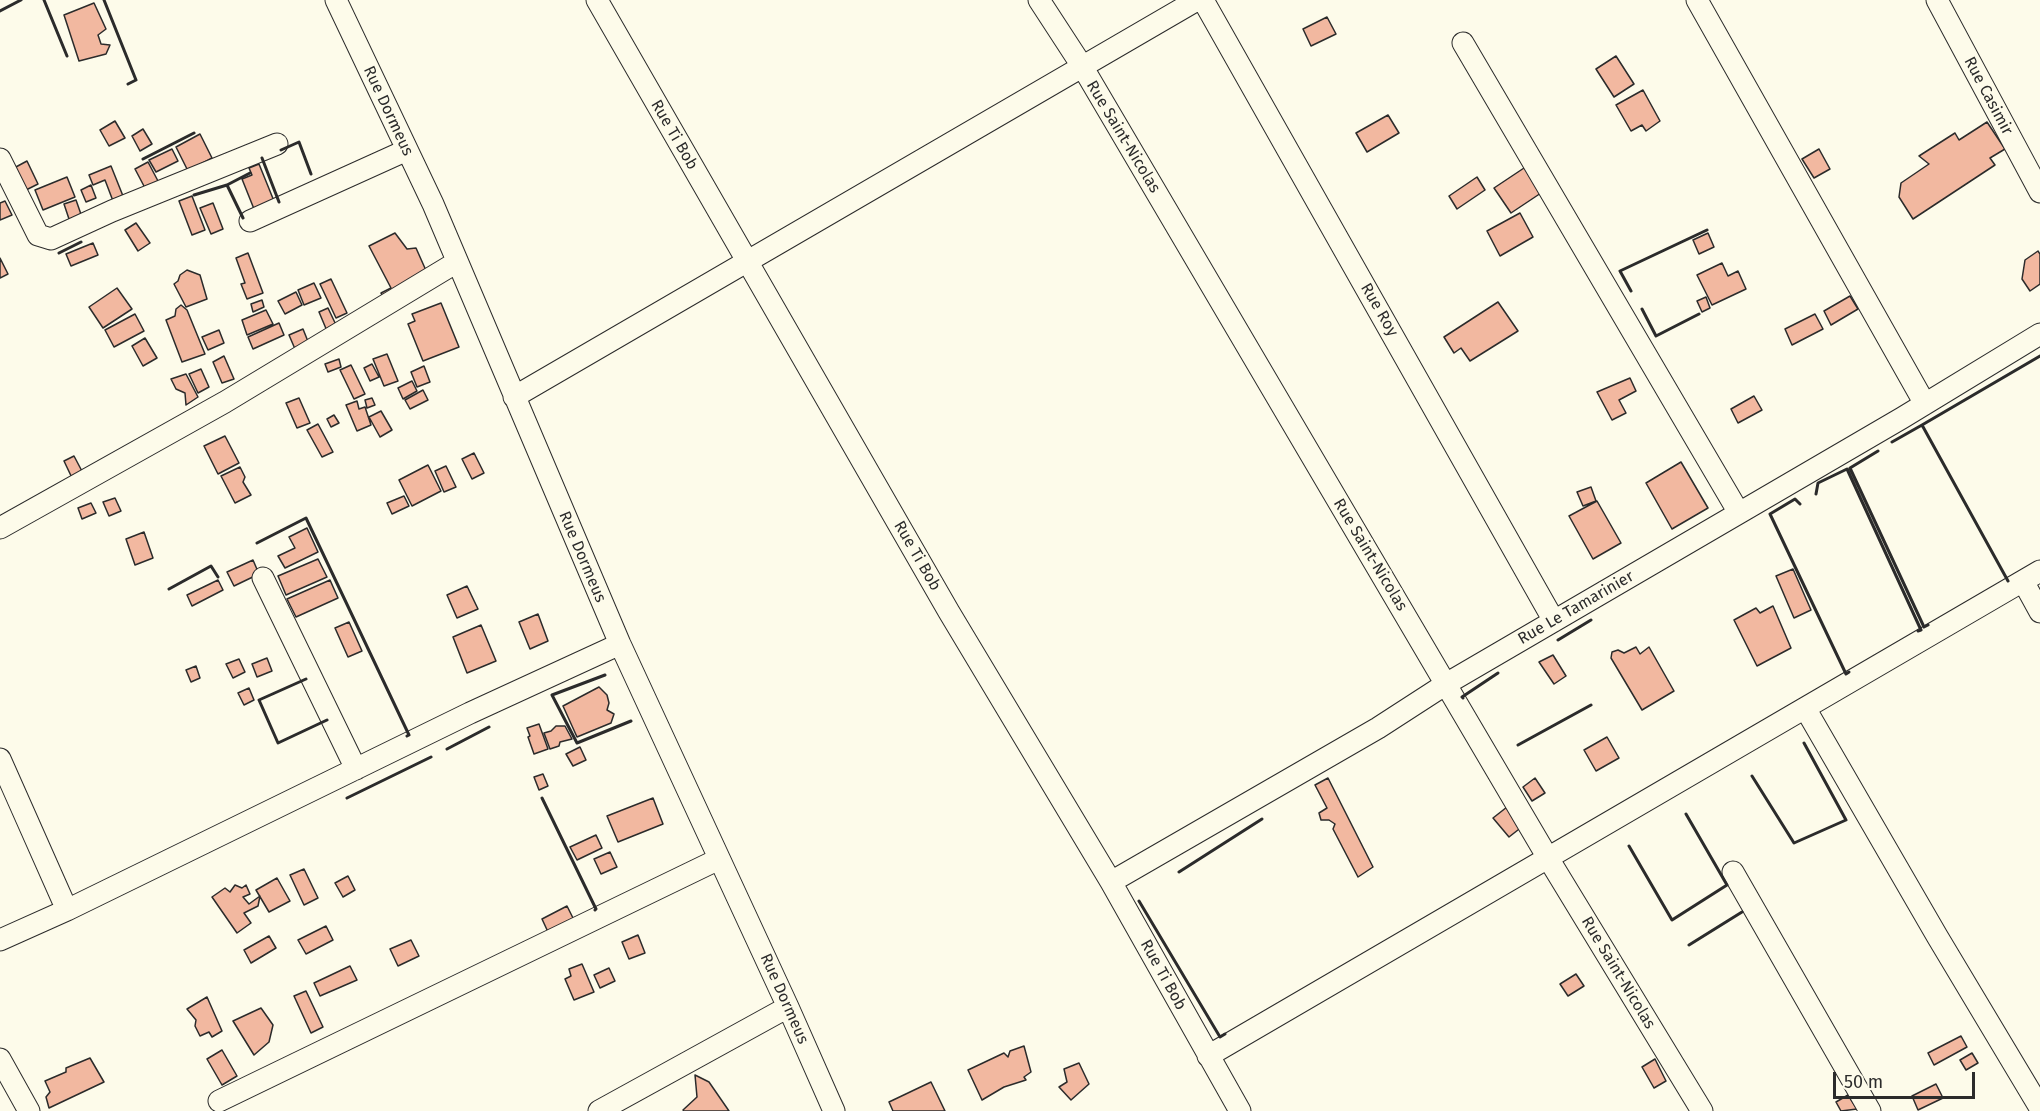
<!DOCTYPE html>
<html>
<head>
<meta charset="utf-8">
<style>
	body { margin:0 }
	#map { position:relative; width:2040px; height:1111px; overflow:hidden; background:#fdfbea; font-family:"Fira Sans",sans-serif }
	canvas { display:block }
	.scale { position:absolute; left:1833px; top:1072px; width:142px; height:27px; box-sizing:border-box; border:3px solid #2b2b2b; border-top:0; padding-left:8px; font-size:18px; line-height:21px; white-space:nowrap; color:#2b2b2b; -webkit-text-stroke:4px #fdfbea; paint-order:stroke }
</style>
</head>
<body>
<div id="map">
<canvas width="2040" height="1111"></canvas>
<div class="scale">50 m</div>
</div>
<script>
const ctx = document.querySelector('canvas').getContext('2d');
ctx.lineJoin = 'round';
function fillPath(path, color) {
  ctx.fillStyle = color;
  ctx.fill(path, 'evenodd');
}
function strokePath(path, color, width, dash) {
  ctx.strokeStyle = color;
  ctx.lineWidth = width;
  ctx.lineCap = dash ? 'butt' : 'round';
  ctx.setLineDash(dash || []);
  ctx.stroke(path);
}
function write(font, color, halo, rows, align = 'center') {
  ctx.font = font + ' "Fira Sans",sans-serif';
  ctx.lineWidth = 4.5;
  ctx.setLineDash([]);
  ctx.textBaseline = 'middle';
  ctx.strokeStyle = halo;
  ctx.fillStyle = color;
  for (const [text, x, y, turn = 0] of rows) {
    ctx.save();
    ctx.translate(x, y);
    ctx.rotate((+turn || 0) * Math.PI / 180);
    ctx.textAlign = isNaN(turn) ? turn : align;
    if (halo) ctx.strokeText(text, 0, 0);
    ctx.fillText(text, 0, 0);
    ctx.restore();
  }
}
const building = new Path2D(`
	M94,3L106,29L98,35L101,44L110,45L106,54L79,61L64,15Z
	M1327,17L1336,34L1311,46L1303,29Z
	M1616,56L1634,84L1614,97L1596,69Z
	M1643,90L1660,121L1646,131L1642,125L1631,131L1616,105Z
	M1388,115L1399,133L1367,152L1356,133Z
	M115,121L125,138L109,146L100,130Z
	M1987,122L2005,149L1990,158L1995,165L1913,219L1899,197L1901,183L1929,164L1919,156L1955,133L1959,140Z
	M143,129L152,144L140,151L132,136Z
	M200,134L212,158L188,171L176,147Z
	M172,149L178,161L156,172L149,160Z
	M1819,149L1830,169L1814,178L1802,159Z
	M27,161L38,184L24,191L14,168Z
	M148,162L158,181L145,188L135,169Z
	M259,164L276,206L256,214L242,179L252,175L249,168Z
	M1530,164L1547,189L1511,213L1494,188Z
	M111,166L123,196L113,201L105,180L93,185L89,175Z
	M67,177L75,197L43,210L35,190Z
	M1477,177L1485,190L1457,209L1449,196Z
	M91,185L96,198L86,202L81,190Z
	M192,196L205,230L192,235L179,201Z
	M76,200L83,220L71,225L64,204Z
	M5,201L12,215L0,220V203Z
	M213,203L223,229L211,234L200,208Z
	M1520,213L1533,237L1500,256L1487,231Z
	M136,223L150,243L138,251L125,230Z
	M395,233L407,249L416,248L428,275L387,302L381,293L391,288L369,246Z
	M1708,233L1714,247L1699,254L1693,240Z
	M93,243L98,255L71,266L66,254Z
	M2038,251L2040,254V284L2030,291L2022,279L2025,260Z
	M248,253L263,293L247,299L241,284L245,283L236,258Z
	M0,258L8,274L0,278Z
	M1722,263L1728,276L1738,271L1746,289L1712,305L1697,275Z
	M187,270L200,275L207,299L186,307L174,284L178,281L180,275Z
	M331,279L347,313L336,318L320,284Z
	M314,283L321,298L304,305L298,290Z
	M117,288L132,309L103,328L89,307Z
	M296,292L302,305L285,314L278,301Z
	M1850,296L1858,309L1831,325L1824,311Z
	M1706,297L1710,308L1702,312L1697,301Z
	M262,300L264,307L253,312L251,304Z
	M1498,302L1518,331L1470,361L1461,348L1454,353L1444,337Z
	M441,303L459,347L423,361L408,324L415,321L412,314Z
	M181,305L187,310L205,354L182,362L166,320L175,316L176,309Z
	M328,308L337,327L327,331L319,312Z
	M266,310L273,324L247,335L242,320Z
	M135,314L144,331L114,347L105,330Z
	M1815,314L1823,329L1792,345L1785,329Z
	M279,323L284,335L253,349L248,337Z
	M303,329L309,344L295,349L289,335Z
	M219,330L224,343L208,350L202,337Z
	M145,338L157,358L143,366L132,346Z
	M387,354L398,381L384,386L373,359Z
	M224,356L234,379L222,383L213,362Z
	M339,359L341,367L328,372L325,364Z
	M372,364L379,377L370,381L364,368Z
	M351,365L365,394L354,399L340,370Z
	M424,366L430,382L417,387L411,372Z
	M201,369L209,387L198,393L189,374Z
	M186,374L198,397L186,405L185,393L176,389L171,379Z
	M1630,378L1636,391L1619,400L1626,413L1612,420L1597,392Z
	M412,381L417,391L403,399L398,388Z
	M423,390L428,400L410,409L405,400Z
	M1754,396L1762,410L1738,423L1731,409Z
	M299,398L310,423L297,428L286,403Z
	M372,398L375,405L367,408L365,400Z
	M357,401L359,409L365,407L371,425L357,431L346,405Z
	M381,411L392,430L380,437L369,417Z
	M334,415L339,423L331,427L327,419Z
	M318,424L333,452L322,457L307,430Z
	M225,436L239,463L218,474L204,446Z
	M474,453L484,473L472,479L462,459Z
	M74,456L84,475L73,480L64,461Z
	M1681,462L1708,508L1672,529L1646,483Z
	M428,465L441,491L412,506L399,480Z
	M446,466L456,487L444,492L435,471Z
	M240,467L245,477L243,482L251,495L235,503L221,476Z
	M1591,487L1596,501L1583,506L1577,492Z
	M404,496L409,506L392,514L387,503Z
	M115,498L121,511L109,516L103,502Z
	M1597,501L1621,543L1593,559L1569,516Z
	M91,503L96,513L82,519L78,508Z
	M307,528L318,552L285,568L278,556L295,548L289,537Z
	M144,532L153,558L135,565L126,539Z
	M318,559L327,577L286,595L278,576Z
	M253,560L259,574L234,586L227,572Z
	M1793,569L1811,610L1794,618L1776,576Z
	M218,580L223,590L192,606L187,595Z
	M330,580L338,598L296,617L287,599Z
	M467,586L478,609L457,618L447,595Z
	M1773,606L1791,648L1757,666L1734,620L1756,608L1760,613Z
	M538,614L548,641L530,649L519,622Z
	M349,622L362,651L348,657L335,628Z
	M481,625L496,661L467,673L453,637Z
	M1636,647L1640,654L1649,647L1674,691L1642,710L1611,658L1612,652L1618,650L1624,653Z
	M1553,655L1566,676L1554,684L1539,662Z
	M267,658L272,671L257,677L252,664Z
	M239,659L245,672L233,678L226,664Z
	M196,666L200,678L191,682L186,670Z
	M599,687L607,695L609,703L607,710L614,714L611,723L577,737L563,706Z
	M249,688L254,700L244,705L238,693Z
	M539,724L548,749L534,754L528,737L530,736L527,728Z
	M556,726H565L572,739L560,742L559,746L550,749L544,733L551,731Z
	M1607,737L1619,758L1596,771L1584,750Z
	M580,747L586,760L573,766L566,754Z
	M543,774L548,786L539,790L534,777Z
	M1328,778L1373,867L1358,877L1333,829L1335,824L1329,820H1321L1319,813L1327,808L1315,785Z
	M1535,778L1545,793L1532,801L1523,787Z
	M653,798L663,824L618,842L607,816Z
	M1507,807L1523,826L1509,837L1493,818Z
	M596,835L602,848L577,860L570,847Z
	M610,852L617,867L601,874L594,859Z
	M304,869L318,898L304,905L290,875Z
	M348,876L355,890L343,897L335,883Z
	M277,878L290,901L269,912L256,890Z
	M235,885L242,888L246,885L250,894L243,897L249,904L260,896L258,906L244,913L251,923L237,933L212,897L225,888L230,892Z
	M567,906L574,920L548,932L542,919Z
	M326,926L333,940L306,954L298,940Z
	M638,935L645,953L629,959L622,942Z
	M269,936L276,948L251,963L244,950Z
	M411,940L419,956L398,966L390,949Z
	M582,964L594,992L574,1000L565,979L571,976L569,969Z
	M350,966L357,980L320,996L314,983Z
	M609,968L615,981L600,988L594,975Z
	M1576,974L1584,986L1568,996L1560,984Z
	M306,991L323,1027L311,1033L294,996Z
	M207,997L222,1031L212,1037L209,1032L200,1036L195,1026L196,1020L187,1009Z
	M261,1008L273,1025L269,1042L254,1055L233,1021Z
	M1961,1036L1967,1047L1934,1065L1928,1053Z
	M1024,1046L1031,1072L1024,1077L1026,1080L1004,1087L982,1100L968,1070L1004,1053L1008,1057L1010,1051Z
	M222,1050L237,1076L222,1085L207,1059Z
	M1972,1053L1978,1063L1966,1070L1960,1060Z
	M90,1058L104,1082L49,1108L46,1097L50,1092L45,1081L66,1072V1068Z
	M1655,1059L1666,1081L1654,1088L1642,1067Z
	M1079,1063L1089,1084L1071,1100L1059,1087L1067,1082L1064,1069Z
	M695,1075L709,1082L729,1111H684L683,1110L697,1097Z
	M931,1082L945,1111H893L889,1102Z
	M1936,1084L1943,1098L1918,1110L1912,1096Z
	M1848,1095L1857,1109L1841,1111L1836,1102Z`);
fillPath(building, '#f2b8a0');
strokePath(building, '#2b2b2b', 1.5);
const minor = new Path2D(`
	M336,0L433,204L620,644L788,1007L834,1111
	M597,0L949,612L1111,882L1240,1111
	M1039,0L1082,66L1548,858L1702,1111
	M1203,0L1554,621
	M1697,0L1925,404
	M1937,0L2040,192
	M1463,43L1739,513
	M0,159L38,235L51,239L112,211L277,144
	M250,221L407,150
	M514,397L1197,0
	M0,528L225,402L457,262
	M263,578L356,769
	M2023,581L2040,612
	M1805,708L1937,936L2040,1108
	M0,759L67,910
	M1733,872L1870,1111
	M1111,882L1378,728L1446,684L1902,418L2040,334
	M0,940L67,910L470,713L620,644
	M1208,1056L2040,571
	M0,1059L29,1111
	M219,1101L719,859
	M599,1111L788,1007`);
strokePath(minor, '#2b2b2b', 23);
strokePath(minor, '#fdfbea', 21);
strokePath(new Path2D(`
	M44,0L67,56
	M104,0L136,80L128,84
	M0,11L21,0
	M281,150L299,142L311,174
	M262,158L279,202
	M143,159L194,133
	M194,195L227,185
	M243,218L227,185L250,173
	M59,253L81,242
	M1631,291L1620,271L1707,230
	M1642,309L1656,336L1699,314
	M1922,425L2040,356
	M1892,442L1922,425L2008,581
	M1878,451L1850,468L1924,627L1928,625
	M1816,494L1818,483L1847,469L1921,630L1918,631
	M1800,504L1795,499L1770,514L1846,674L1849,672
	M257,543L306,518L409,735L407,736
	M169,589L211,566L218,577
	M1558,640L1591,620
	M605,675L552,695L577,743L631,721
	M306,679L259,700L278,743L327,720
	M1463,698L1462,697L1498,673
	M1518,745L1591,705
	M447,749L489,727
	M1752,776L1794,843L1846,820L1804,743
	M347,798L431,757
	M542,798L596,909L595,910
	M1629,846L1672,920L1727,885L1686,814
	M1179,872L1262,819
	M1139,901L1220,1037L1225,1034
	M1689,945L1742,912`), '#2b2b2b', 3);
write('16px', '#2b2b2b', '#fdfbea', [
	["Rue Casimir",1988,96,62],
	["Rue Dormeus",388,111,65],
	["Rue Ti Bob",674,135,60],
	["Rue Saint-Nicolas",1123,137,59],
	["Rue Roy",1379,310,60],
	["Rue Saint-Nicolas",1370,555,59],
	["Rue Ti Bob",917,556,60],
	["Rue Dormeus",582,557,67],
	["Rue Le Tamarinier",1576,608,-30],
	["Rue Saint-Nicolas",1618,973,59],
	["Rue Ti Bob",1163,975,61],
	["Rue Dormeus",784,999,66]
]);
</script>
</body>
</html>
